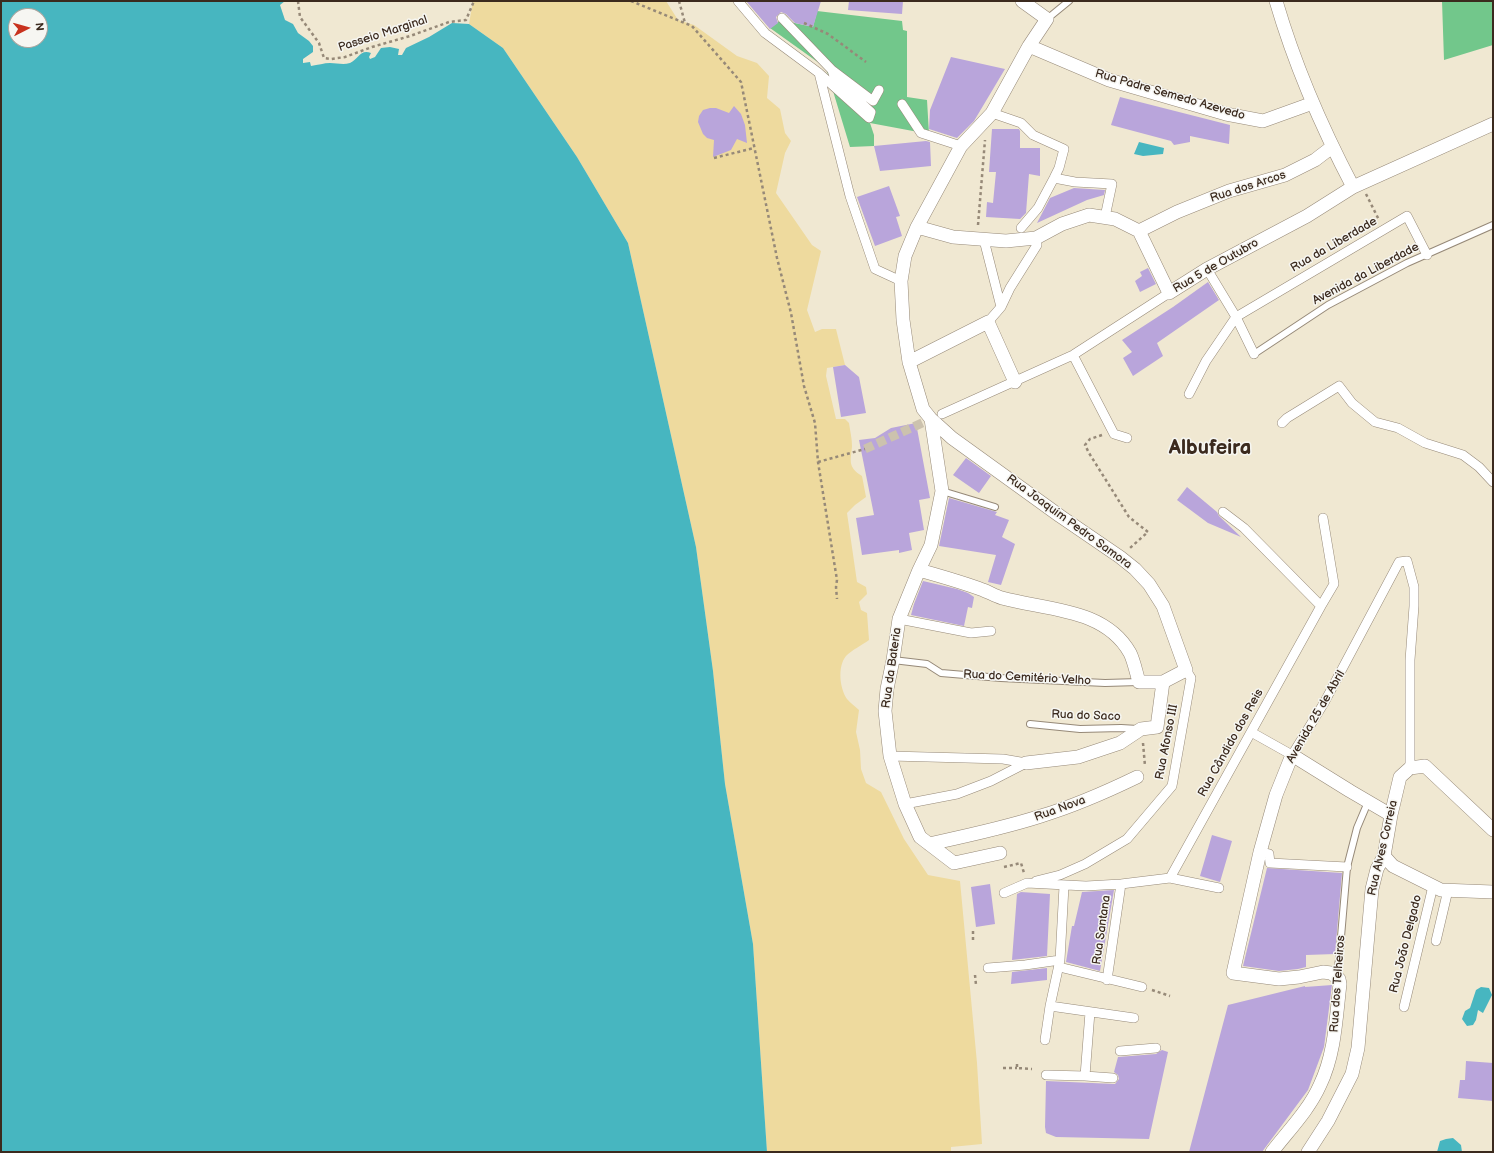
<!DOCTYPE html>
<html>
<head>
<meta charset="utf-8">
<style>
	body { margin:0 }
	#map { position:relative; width:1494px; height:1153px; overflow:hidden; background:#f0e8d2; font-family:"Balsamiq Sans",sans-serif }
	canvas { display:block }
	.frame { position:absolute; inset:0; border:2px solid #3b2a1e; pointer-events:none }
	.north { position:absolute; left:8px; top:8px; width:40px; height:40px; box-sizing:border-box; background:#f6f6f2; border:1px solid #aba49d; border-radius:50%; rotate:84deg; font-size:11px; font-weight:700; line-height:16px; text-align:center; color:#3b2a1e }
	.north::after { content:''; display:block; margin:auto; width:14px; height:18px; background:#c8321e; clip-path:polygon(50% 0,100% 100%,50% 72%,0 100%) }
</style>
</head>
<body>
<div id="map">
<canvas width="1494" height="1153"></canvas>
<div class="frame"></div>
<div class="north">N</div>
</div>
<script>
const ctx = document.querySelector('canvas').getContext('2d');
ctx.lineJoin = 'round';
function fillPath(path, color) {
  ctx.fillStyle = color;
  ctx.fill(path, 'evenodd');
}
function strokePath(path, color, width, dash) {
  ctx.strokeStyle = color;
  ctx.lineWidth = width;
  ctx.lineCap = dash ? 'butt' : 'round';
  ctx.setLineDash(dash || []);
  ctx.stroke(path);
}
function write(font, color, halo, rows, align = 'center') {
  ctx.font = font + ' "Balsamiq Sans",sans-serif';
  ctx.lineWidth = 3;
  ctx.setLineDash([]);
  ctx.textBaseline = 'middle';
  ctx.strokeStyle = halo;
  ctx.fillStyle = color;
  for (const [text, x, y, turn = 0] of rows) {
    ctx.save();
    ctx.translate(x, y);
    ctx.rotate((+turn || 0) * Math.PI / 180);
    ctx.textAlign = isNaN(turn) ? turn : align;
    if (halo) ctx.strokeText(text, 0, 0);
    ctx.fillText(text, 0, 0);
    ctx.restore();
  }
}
fillPath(new Path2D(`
	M1442,1H1493V45L1444,60Z
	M817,11L902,21L903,30L907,31V97L927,100L929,134L870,123L874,135V146L850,147L826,68L770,28L781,20L813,27Z`), '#72c78b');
fillPath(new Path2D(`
	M473,1H666L678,20L694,25L737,56L757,63L769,76L767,98L780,109L785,133L791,141L785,153L776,193L812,245L821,251L807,310L815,332L822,329H836L845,365L827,368L826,376L836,419H845L849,423C850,431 852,438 852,446C851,460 847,467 862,476L866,497L855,505L847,513L857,582L866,587L867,594L859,602L861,610L867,613L869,640C862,645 852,650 846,656C837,667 840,689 847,699C850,703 855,706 859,710L856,732L860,750L861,769L866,783L881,792L904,839L928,875L960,881L977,1063L982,1144L951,1147V1152H767L753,944L725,784L713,671L696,547L628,243L577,157L503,48L469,24Z`), '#eeda9e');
fillPath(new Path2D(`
	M1,1H285L280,5L285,20L293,24L298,33L309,41L313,46V52L303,59V63L310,62L311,66C318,65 324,63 330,63C337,63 343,65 350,63C359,59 360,49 371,53L369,57L370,59L375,57L381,48L390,47L399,49L398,55H402L406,48L429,37L452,23L469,24L503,48L577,157L628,243L696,547L713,671L725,784L753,944L767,1152H1ZM16,16H40V40H16Z
	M1139,142L1164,148L1163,154L1143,156L1134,154Z
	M1481,987L1489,988L1492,995L1483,1013L1478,1010L1476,1020L1473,1025L1467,1026L1462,1019L1465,1011L1470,1008L1476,990Z
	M1453,1138L1461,1145L1462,1152H1437L1440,1141L1446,1139Z`), '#47b6c0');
fillPath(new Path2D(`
	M746,1H821L813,27L795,23L786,14L781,12L776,17L778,23L770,29Z
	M849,1H903L902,14L848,10Z
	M951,57L1005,69L974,121L957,138L929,129L930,110Z
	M1120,97L1230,125L1229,144L1190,136V142L1174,145L1171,141L1111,125Z
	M734,106L741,114L745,125L747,143L737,139L731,150L713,157L714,140L707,138L703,134L698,122L699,116L703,110L710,108H716L729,113Z
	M992,129H1019L1020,131V148H1040V176L1029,174L1026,213L1020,219L986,217L987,202L993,203L996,172H989Z
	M926,141L930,142L931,166L880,171L874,146Z
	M889,186L900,216L896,217L902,236L875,246L857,197Z
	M1074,188L1105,190L1104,195L1087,200L1037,223L1050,198Z
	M1148,268L1156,284L1140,292L1135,281L1142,276L1140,272Z
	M1208,282L1219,300L1157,343L1163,356L1133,376L1123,358L1132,352L1122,340L1173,307Z
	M845,365L859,377L866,413L841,417L833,367Z
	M916,423L930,498L919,500L924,530L909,533L912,550L899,553V550L862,555L856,518L874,515L859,440L875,438L891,428Z
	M966,458L991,476L979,493L953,475Z
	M1187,487L1217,512L1219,516L1241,537L1208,523L1177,500Z
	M949,498L997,512L995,515L1009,520L1002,537L1015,544L1001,585L988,582L996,555L939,546Z
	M923,581L957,589L968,593L974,597L972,608L968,607L964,626L911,615L914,604Z
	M1212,835L1232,841L1220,882L1200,876Z
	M1267,868L1342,873L1335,954L1306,955V967L1298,969L1279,971L1243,966Z
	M990,884L995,924L976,927L971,887Z
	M1114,890L1100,971L1066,962L1072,926H1074L1082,892Z
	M1021,892L1050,894L1047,956L1012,960L1017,894Z
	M1047,968V980L1011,984L1012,972Z
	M1332,985L1324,1047L1308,1090L1262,1152H1189L1228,1005L1305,986V987Z
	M1162,1050L1168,1052L1149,1139L1056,1137L1046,1133L1045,1127L1046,1081L1115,1084L1119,1079L1118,1075L1114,1072L1118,1057L1156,1054Z
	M1466,1061L1493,1063V1101L1458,1098L1460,1080H1465Z`), '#b9a5db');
strokePath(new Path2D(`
	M865,449L935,417`), '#ccc2ae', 9, [9, 4.5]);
const service = new Path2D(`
	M1047,19L1069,1
	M1254,354L1328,305L1407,263L1493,225
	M942,491L995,507
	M893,660L927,664L941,673L1001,678L1105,683L1139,682
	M1030,724L1080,729L1121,728L1138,729
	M1336,976L1339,960L1347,867L1357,828L1368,802`);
const pedestrian = new Path2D(`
	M738,1L765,33L819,73L850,196L875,269L901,281
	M782,18L832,70
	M820,74L869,118L871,112L835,79L832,70L873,101L879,90
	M902,104L921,133L961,146
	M992,113L1021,123L1033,135L1064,149L1059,168L1054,178L1038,208L1021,228
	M1054,178L1075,182L1112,184L1105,217
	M984,240L1001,307
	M1207,269L1236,317L1254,354
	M988,322L1001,307L1010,288L1037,245L1036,238
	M1073,355L1114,434L1127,438
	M1189,394L1206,361L1236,317L1407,216L1427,255
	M942,414L1073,355L1169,293
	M1282,423L1287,418L1339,386L1352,403L1375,422L1398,428L1425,443L1463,455L1479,467L1493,482
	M1223,512L1244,528L1321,606
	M899,619L971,633L991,631
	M1251,732L1292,755L1324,703L1399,562L1407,561L1414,587V606L1410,660V768
	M890,756L1003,759L1026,763
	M905,804L957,794L991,781L1026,763
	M1260,852L1269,854L1270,863L1347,867
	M1170,878L1219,888
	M1036,881L1060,875L1085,864L1127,839L1172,786L1191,678L1186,670
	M1004,893L1027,883L1086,886L1121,884L1170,878L1321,606L1334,584L1323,518
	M1436,941L1448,890
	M1059,967L1142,987
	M988,968L1025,965L1060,960
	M1107,980L1121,884
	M1050,1006L1134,1018
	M1404,1007L1433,886
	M1045,1040L1050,1006L1060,960L1064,886
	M1120,1051L1156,1048
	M1046,1075L1085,1076L1113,1078
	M1085,1076L1090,1012`);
const minor = new Path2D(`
	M1276,1C1295,66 1322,128 1353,187
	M1029,46L1109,80L1226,114L1263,121L1313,103
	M917,227L953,237L1006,241L1036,238L1062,224L1089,215L1115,219L1139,231L1169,293L1207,269L1307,216L1353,187L1493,124
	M1139,231L1177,212L1229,191L1285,175L1315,160L1332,147
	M909,362L988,322L1015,382
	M931,419L942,491L931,545L919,570L899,619L893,660L887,689L885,711L890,756L905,804L920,837L954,863L1000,853
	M919,570C940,576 962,582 983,590C989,592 995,596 1002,598C1046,610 1105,608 1130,653C1134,661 1136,672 1139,682H1163L1186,670L1163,606L1149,584L1135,569L1120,557L1060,516L952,438L931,419L923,409L909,362L903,320L901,281L905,256L917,227L961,146L992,113L1029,46L1047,19L1022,1
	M1026,763L1078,757L1120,743L1141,729L1157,727L1163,682
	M929,844C966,836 1004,828 1041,816C1074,806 1106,792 1137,777
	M1384,856L1393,866L1441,890L1493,892
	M1272,1152C1288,1131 1309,1110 1320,1085C1335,1054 1336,1018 1340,984L1339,979L1331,973L1323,972L1299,977L1279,979L1233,973L1260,852L1276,795L1292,755L1350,791L1391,815
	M1308,1152L1328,1121L1352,1074L1358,1048L1372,889L1377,869L1384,856L1391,815L1400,777L1410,768L1425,766L1493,830`);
strokePath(service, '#968978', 8);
strokePath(pedestrian, '#968978', 10);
strokePath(minor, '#968978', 14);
strokePath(new Path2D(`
	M298,1L300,17L319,43L324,58L331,59L345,57L372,47L410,36L449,22L466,20L474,1
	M631,1L692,26L741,82L777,258L791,313L804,386L815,423L818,462L837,580L836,587L837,599
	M679,1L685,23
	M804,23L828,34L866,62
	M714,158L754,148
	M1366,194L1379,220
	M978,225L985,140
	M1102,435L1090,439L1085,445L1089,453L1129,517L1148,532L1130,548
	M818,462L865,449
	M1143,743L1145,766
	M1004,867L1021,863L1024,873
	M973,931V941
	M975,975L976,985
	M1152,990L1170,996
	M1017,1064V1068L1032,1069
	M1003,1068H1017`), '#968978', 2.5, [3, 3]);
strokePath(service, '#fff', 6);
strokePath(pedestrian, '#fff', 9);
strokePath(minor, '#fff', 13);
write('12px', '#3b2a1e', '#f6f6f2', [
	["Passeio Marginal",383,34,-18],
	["Rua Padre Semedo Azevedo",1170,95,16],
	["Rua dos Arcos",1248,187,-18],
	["Rua da Liberdade",1334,245,-30],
	["Rua 5 de Outubro",1216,266,-30],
	["Avenida da Liberdade",1366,274,-28],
	["Rua Joaquim Pedro Samora",1069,522,36],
	["Rua da Bateria",892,668,-82],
	["Rua do Cemitério Velho",1027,678,3],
	["Rua do Saco",1086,716,2],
	["Avenida 25 de Abril",1316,717,-60],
	["Rua Afonso III",1167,742,-79],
	["Rua Cândido dos Reis",1231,743,-61],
	["Rua Nova",1060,809,-20],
	["Rua Alves Correia",1383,848,-77],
	["Rua Santana",1102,930,-82],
	["Rua João Delgado",1406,944,-76],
	["Rua dos Telheiros",1338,984,-86]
]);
write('bold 20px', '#3b2a1e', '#f6f6f2', [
	["Albufeira",1210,449]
]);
</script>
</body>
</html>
